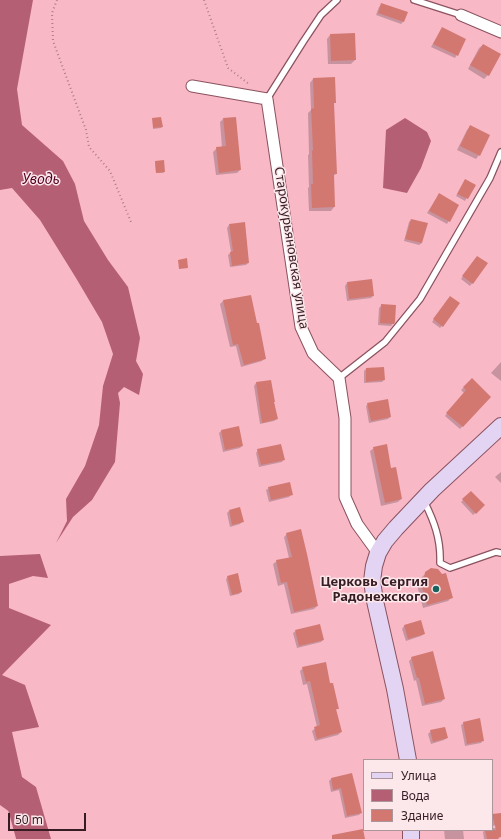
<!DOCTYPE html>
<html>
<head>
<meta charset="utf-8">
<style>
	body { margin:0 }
	#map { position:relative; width:501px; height:839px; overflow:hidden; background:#f9b8c6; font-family:"Noto Sans",sans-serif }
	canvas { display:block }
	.legend { position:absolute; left:363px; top:759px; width:130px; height:72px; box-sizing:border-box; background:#fce7eb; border:1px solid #ac969b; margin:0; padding:5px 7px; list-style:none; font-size:12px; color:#351d23 }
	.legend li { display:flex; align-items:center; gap:8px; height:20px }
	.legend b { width:20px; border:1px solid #ac969b }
	.scale { position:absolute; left:8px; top:813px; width:78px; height:18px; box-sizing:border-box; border:2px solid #351d23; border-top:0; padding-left:5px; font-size:12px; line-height:14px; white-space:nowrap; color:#351d23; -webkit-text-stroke:3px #fce7eb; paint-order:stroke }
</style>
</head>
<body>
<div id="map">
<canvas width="501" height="839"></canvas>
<ul class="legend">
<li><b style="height:5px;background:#e3d4f3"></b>Улица</li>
<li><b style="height:11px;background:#b55f75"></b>Вода</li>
<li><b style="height:11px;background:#d27871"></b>Здание</li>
</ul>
<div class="scale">50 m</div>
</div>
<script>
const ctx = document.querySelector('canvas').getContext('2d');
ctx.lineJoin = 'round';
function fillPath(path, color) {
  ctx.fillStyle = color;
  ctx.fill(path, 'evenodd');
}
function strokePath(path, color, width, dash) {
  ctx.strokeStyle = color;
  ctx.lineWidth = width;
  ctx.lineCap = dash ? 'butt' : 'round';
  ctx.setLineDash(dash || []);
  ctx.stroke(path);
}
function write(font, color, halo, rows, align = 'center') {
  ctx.font = font + ' "Noto Sans",sans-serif';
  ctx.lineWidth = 3;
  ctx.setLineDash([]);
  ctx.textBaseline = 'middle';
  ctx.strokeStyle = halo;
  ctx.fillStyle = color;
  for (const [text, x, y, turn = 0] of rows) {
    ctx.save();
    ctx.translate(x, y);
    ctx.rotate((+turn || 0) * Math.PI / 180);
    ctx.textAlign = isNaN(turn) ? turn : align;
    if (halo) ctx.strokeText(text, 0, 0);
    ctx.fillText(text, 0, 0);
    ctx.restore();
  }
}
fillPath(new Path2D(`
	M0,0H33L17,89L22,125L63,161L75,184L84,221L108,260L128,287L140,338L136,361L143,374L139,395L124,387L118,393L120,403L115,462L92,500L73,517L56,543L67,521L66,499L85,466L99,425L103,386L113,354L102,322L76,278L40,220L12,188L0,190Z
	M405,118L427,132L431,141L421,168L407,193L383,188L386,130Z
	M40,554L48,578L33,576L9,584V608L51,625L2,675L25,685L39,727L12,732L22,777L36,787L51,839H29L21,820L0,805V556Z`), '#b55f75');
fillPath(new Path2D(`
	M382,4L407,13L403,22L401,24L376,15L379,7Z
	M442,28L465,40L455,58L431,47Z
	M330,35L355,60L351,64H328L327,39Z
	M483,45L488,75L484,79L468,69L479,48Z
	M313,79L335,102L333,104L336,174L333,176L334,207L331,211H309L308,188L309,187L308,155L309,154L308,113L311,110L310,83Z
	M153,119L162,127L161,128L153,129Z
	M223,119L240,170L237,173L216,175L213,152L217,148H222L220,122Z
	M471,126L479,155L476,159L457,150L467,130Z
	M155,161L164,172L163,173H156Z
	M465,180L474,185L465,201L456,196Z
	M439,194L458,205L447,224L427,213Z
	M411,220L422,243L419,245L404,241L409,222Z
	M229,225L248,263L246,265L230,267L228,255L231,252L227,228Z
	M475,259L487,264L470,286L461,279Z
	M347,283L373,296L371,298L347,301L345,286Z
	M250,296L265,358L262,361L241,367L236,346L230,347L220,304L223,301Z
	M448,299L442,326L440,328L432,322Z
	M382,305L394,322L391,326L378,325L379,308Z
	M501,362V381L491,373Z
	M366,369L384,380L382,382L364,383V371Z
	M472,379L490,397L460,429L445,416L464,393L461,390Z
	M270,381L277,419L274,421L260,424L254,386L256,383Z
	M368,404L390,417L388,419L369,423L366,406Z
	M238,427L242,446L240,448L223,452L219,433L221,431Z
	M374,448L391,469L401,499L398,502L381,506L370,451Z
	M258,450L284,459L282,462L259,467L256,453Z
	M501,472V483L495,477Z
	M269,488L291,495L289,497L269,502L266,490Z
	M471,492L484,505L473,515L461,502Z
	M229,511L242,522L240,524L230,527L227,513Z
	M287,534L317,606L314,609L291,614L284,584L278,586L273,564L277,561L289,558L284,537Z
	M426,573L451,598L448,601L423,608L417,585L421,581L422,577Z
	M228,577L241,592L239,594L230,596L226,579Z
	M420,622L424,634L421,636L406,641L402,629L404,626Z
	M296,631L323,640L321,642L297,648L293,633Z
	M412,658L444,699L441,702L422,706L416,680L414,681L409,661Z
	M303,668L330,684L338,708L335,711L341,732L338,735L315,741L312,731L317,727L307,684L303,685L300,671Z
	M464,723L483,740L481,743L465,746L461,725Z
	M431,731L447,738L444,740L431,744L428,734Z
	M351,774L361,813L359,815L345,818L339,790L331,792L329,781L331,779Z
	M501,814V824L492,826V816Z
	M492,828H496L498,839H484L483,832L485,830H492Z
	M444,830H463L464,839H445Z`), '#0003');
strokePath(new Path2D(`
	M0,745L26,839`), '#b55f75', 19);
fillPath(new Path2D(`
	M381,3L408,12L404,22L378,13Z
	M442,27L466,39L458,56L433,44Z
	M355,33L356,60L331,61L330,34Z
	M483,44L501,54L489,76L470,65Z
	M335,77L336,103H334L337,174H334L335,207L312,208L311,184H313L312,151L313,150L311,109L314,108L313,78Z
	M161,117L163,127L153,128L152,118Z
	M236,117L241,170L219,173L216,147L226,146L223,118Z
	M470,125L490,135L480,156L460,146Z
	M164,160L165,172L156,173L155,161Z
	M465,179L476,185L468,199L457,194Z
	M439,193L459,205L450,222L429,211Z
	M411,219L428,223L422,243L405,239Z
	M245,222L249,263L232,266L230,252L233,251L229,224Z
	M477,256L488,263L473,284L462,276Z
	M187,258L188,268L179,269L178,260Z
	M372,279L374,296L349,299L347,282Z
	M251,295L257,323H259L266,359L244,365L238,344L233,345L223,300Z
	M450,296L460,303L443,327L433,319Z
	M381,304L396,305L395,322L394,324L380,323Z
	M384,367L385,380L366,382V368Z
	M472,378L491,397L463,427L446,413L466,390L463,387Z
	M271,380L275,402H274L278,419L262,423L256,382Z
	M388,399L391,417L371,421L367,403Z
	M239,426L243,446L225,450L221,430Z
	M281,444L285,460L261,465L257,449Z
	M387,444L391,468L396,467L402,499L385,503L373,447Z
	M290,482L293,495L271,500L268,487Z
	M471,491L485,505L476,514L462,499Z
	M240,507L244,522L232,525L229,510Z
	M301,529L307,554L318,606L294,612L287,582L281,583L276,560L292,557L286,533Z
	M431,568L438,569L442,574L446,573L453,598L427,605L420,580L424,579L425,572Z
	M238,573L242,592L232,595L227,576Z
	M421,620L425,634L408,639L404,625Z
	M320,624L324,640L299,646L295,630Z
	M433,651L445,699L425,704L419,678H417L411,657Z
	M326,662L330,683H333L339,709H336L342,732L317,739L314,727L320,725L310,681L306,682L302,667Z
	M480,718L484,741L467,744L463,722Z
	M445,727L448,738L433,742L430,730Z
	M352,773L362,813L347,816L341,788L333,790L331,778Z
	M501,813V837L498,838L499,839H487L485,830H496L492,814Z
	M363,829L365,839H332V835Z`), '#d27871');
const service = new Path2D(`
	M414,0L461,15
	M267,99L303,42L321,15L337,0
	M339,378L385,342L420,299L490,178L501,152
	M424,501C434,521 441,539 440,563L450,568L496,552L501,553`);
const minor = new Path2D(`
	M461,15L501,32
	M192,86L267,99L301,327L313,353L339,378L345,418V497L357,524L378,553`);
const secondary = new Path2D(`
	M408,760L395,689L375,601L372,581L374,566L378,553L385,541L396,528L432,490L501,426
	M411,830V839`);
strokePath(service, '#8a525f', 8);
strokePath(minor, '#8a525f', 13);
strokePath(secondary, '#8a525f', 18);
strokePath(new Path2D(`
	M57,0L52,13L53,41L86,130L89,147L110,171L131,222
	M204,0L228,68L249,84`), '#af7e89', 2, [1, 3]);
strokePath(service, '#fff', 5.5);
strokePath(minor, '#fff', 11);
strokePath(secondary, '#e3d4f3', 16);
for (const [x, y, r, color] of [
	[436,589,4,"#17635b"]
]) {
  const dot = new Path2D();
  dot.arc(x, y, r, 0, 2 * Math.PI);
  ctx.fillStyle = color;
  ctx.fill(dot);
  strokePath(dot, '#fce7eb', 1.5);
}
write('13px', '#351d23', '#fce7eb', [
	["Старокурьяновская улица",291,248,81]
]);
write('bold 13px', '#351d23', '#fce7eb', [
	["Церковь Сергия",428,582],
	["Радонежского",428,597]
], 'right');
write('italic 14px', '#530022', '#fce7eb', [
	["Уводь",41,180]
]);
</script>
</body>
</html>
